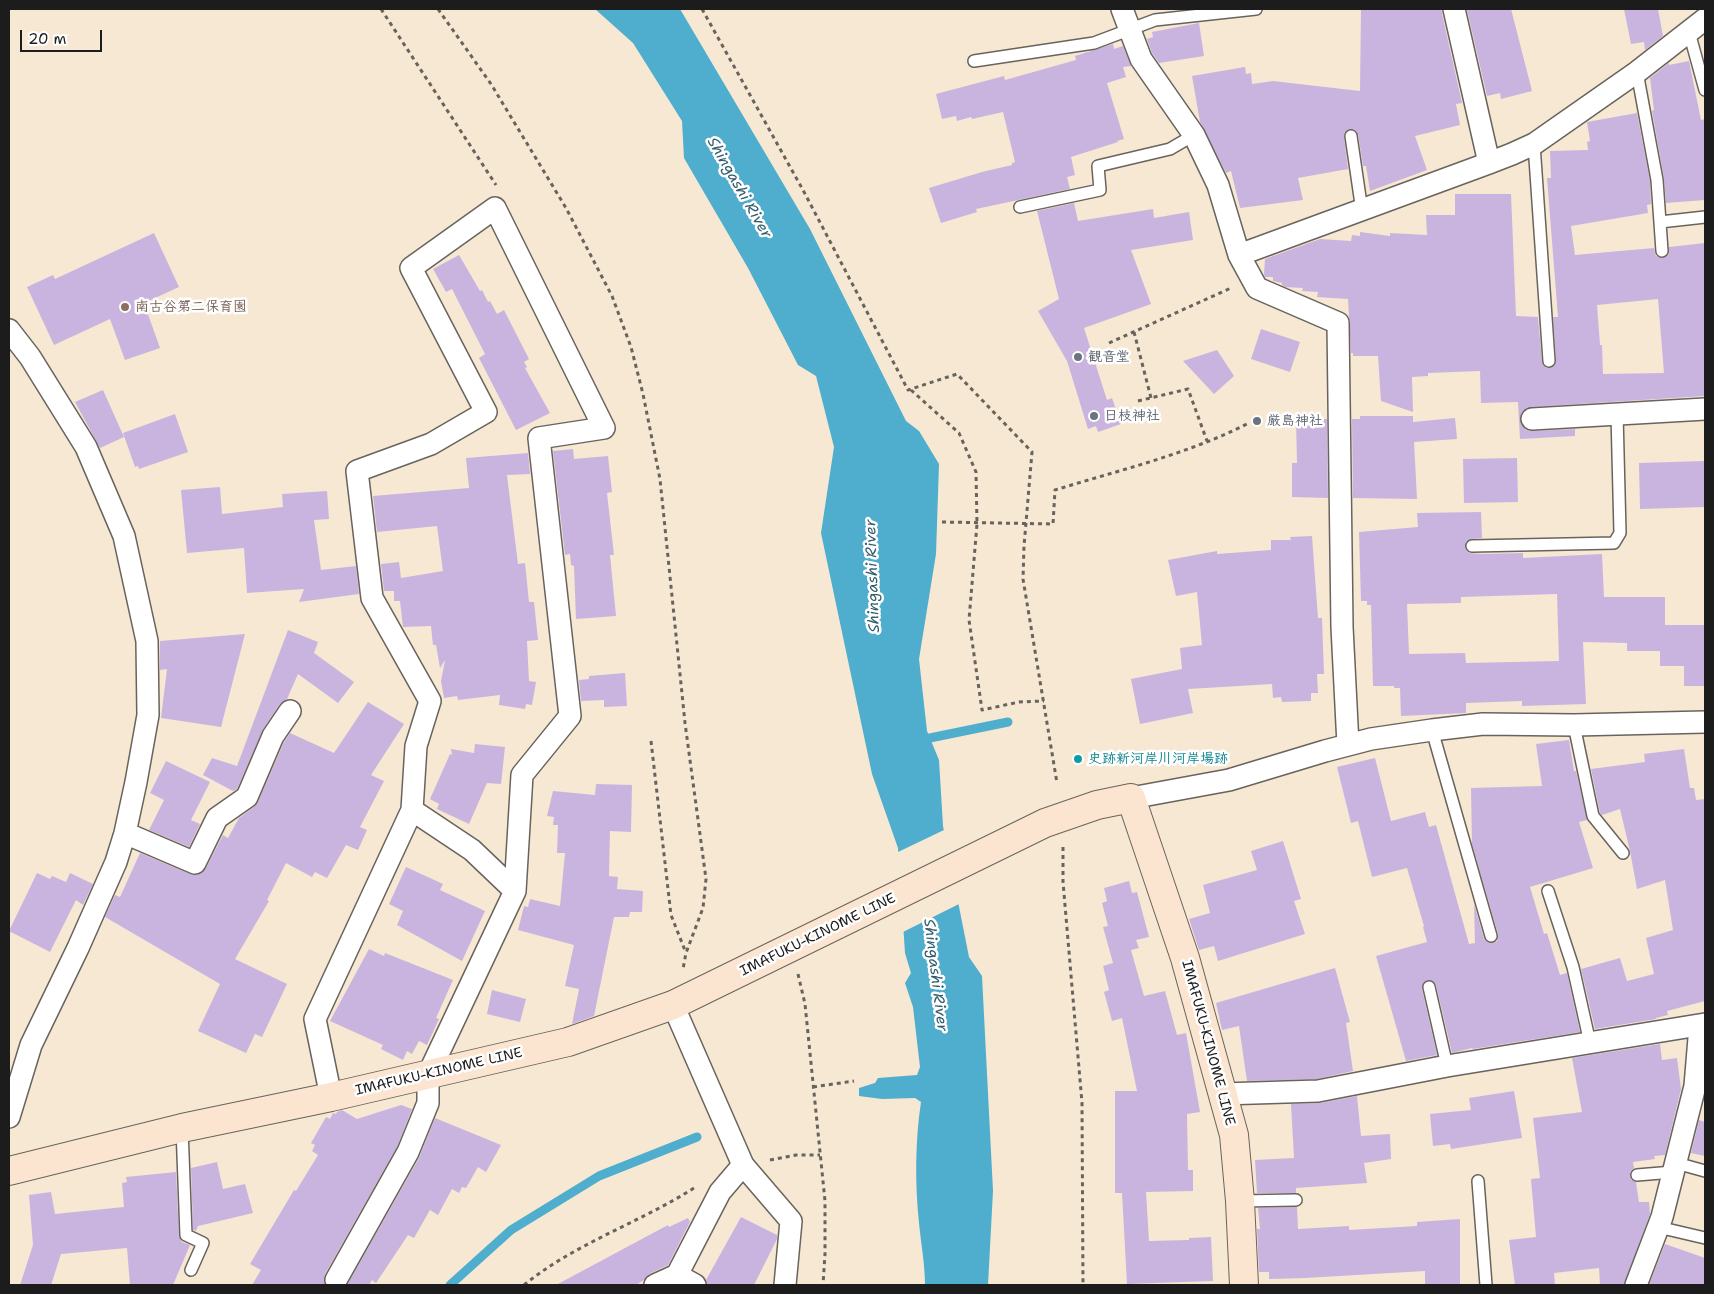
<!DOCTYPE html>
<html>
<head>
<meta charset="utf-8">
<style>
	body { margin:0 }
	#map { position:relative; width:1714px; height:1294px; overflow:hidden; background:#f6e8d3; font-family:"Shantell Sans",sans-serif }
	canvas { display:block }
	.frame { position:absolute; inset:0; border:10px solid #1c1c1c; pointer-events:none }
	.scale { position:absolute; left:20px; top:30px; width:82px; height:22px; box-sizing:border-box; border:2px solid #1c1c1c; border-top:0; padding-left:6px; font-size:15px; line-height:18px; white-space:nowrap; color:#1c1c1c; -webkit-text-stroke:4px #fff; paint-order:stroke }
</style>
</head>
<body>
<div id="map">
<canvas width="1714" height="1294"></canvas>
<div class="frame"></div>
<div class="scale">20 m</div>
</div>
<script>
const ctx = document.querySelector('canvas').getContext('2d');
ctx.lineJoin = 'round';
function fillPath(path, color) {
  ctx.fillStyle = color;
  ctx.fill(path, 'evenodd');
}
function strokePath(path, color, width, dash) {
  ctx.strokeStyle = color;
  ctx.lineWidth = width;
  ctx.lineCap = dash ? 'butt' : 'round';
  ctx.setLineDash(dash || []);
  ctx.stroke(path);
}
function write(font, color, halo, rows, align = 'center') {
  ctx.font = font + ' "Shantell Sans","Klee One",sans-serif';
  ctx.lineWidth = 5;
  ctx.setLineDash([]);
  ctx.textBaseline = 'middle';
  ctx.strokeStyle = halo;
  ctx.fillStyle = color;
  for (const [text, x, y, turn = 0] of rows) {
    ctx.save();
    ctx.translate(x, y);
    ctx.rotate((+turn || 0) * Math.PI / 180);
    ctx.textAlign = isNaN(turn) ? turn : align;
    if (halo) ctx.strokeText(text, 0, 0);
    ctx.fillText(text, 0, 0);
    ctx.restore();
  }
}
fillPath(new Path2D(`
	M595,9H680L810,229L906,421L919,431L939,464L936,554L919,659L927,731L939,760L943,826L969,957L982,976L993,1191L988,1285H925C925,1264 921,1244 919,1223C915,1184 915,1142 921,1102L915,1098L882,1099L859,1096V1088L875,1083L878,1078L917,1075L920,1067L913,1007L905,983L911,973L905,953L898,848L872,774L821,533L834,447L816,376L798,365L748,268L684,158L682,121L633,43Z`), '#4fadcd');
fillPath(new Path2D(`
	M946,829L961,903L901,933L896,853Z`), '#f6e8d3');
strokePath(new Path2D(`
	M920,740L1008,722
	M450,1285L511,1230L599,1176L697,1137`), '#4fadcd', 9);
fillPath(new Path2D(`
	M1361,9H1441L1462,103L1456,104L1460,125L1415,136L1427,170L1370,191L1366,166H1363L1358,134L1354,129H1349L1344,133V137L1348,169L1298,178L1303,200L1240,208L1231,171L1226,173L1200,122L1192,76L1245,67L1246,74L1251,73L1252,84L1273,81L1360,91Z
	M1472,9H1511L1532,91L1501,99L1500,93L1487,96L1467,10Z
	M1624,9H1658L1663,36L1645,50L1644,42L1631,44Z
	M1199,23L1204,56L1159,63L1152,53L1147,39L1153,37L1152,32Z
	M1113,44L1114,49L1123,46L1131,66L1123,67L1126,77L1107,83L1124,139L1117,141L1118,142L1071,157L1075,175L1067,177L1070,189L976,209L977,212L941,223L929,188L982,172L1012,165V163L1015,162L1003,112L972,119L971,117L957,121L956,116L942,119L936,94L1004,76L1005,80L1076,60L1075,56Z
	M1689,61L1701,120L1705,119V200L1666,203L1664,179L1652,111L1654,110L1650,78L1669,63V65Z
	M1637,113L1650,181L1651,204L1647,205L1648,213L1571,226L1575,255L1654,248L1656,256L1663,258L1668,255L1669,247L1705,243V396L1531,407L1525,409L1521,414L1520,420L1521,425L1526,430L1533,431L1575,429V436L1520,439L1518,402L1481,403L1480,371L1428,373V376L1412,377L1413,412L1381,401L1378,356H1353V353H1351L1348,299L1317,297L1318,292L1302,291L1303,288L1285,287L1282,285V283L1273,281V277H1265L1264,274L1265,259L1320,239L1351,241L1352,235L1360,236V232L1390,236V233L1427,235L1426,215H1455V194H1511L1516,316L1538,317L1542,362L1546,368L1553,367L1556,360L1553,317H1558L1547,178H1551L1550,151L1588,150L1587,142L1590,141L1587,122ZM1658,299L1664,373L1603,374L1602,345H1600L1597,305Z
	M1074,203L1078,221L1153,209L1154,218L1189,212L1193,240L1131,250L1151,304L1084,328L1107,400L1112,398L1121,424L1098,432L1096,426L1088,429L1067,361L1038,311L1059,299L1037,211Z
	M154,233L179,287L144,303L160,348L125,360L110,319L54,345L27,287L53,275L55,279Z
	M459,255L480,291L482,290L488,302L490,301L497,314L504,310L529,359L524,362L527,367L525,368L550,413L516,430L479,358L485,354L452,289L446,292L433,269Z
	M1261,329L1300,342L1290,372L1251,359Z
	M1217,350L1234,376L1214,394L1183,361Z
	M103,390L124,437L100,448L75,402Z
	M175,414L188,452L139,469L138,466L135,467L123,433Z
	M1360,416H1413V422L1455,418L1457,439L1414,442L1417,499L1353,498L1352,419H1360Z
	M1296,419H1327L1328,498L1292,497V463H1297Z
	M573,449L574,459L608,456L612,492L607,493L614,555H610L616,616L576,619L574,566L571,565L570,554L565,555L553,451Z
	M528,453L530,474L507,475L518,564L525,563L529,602H534L538,640L527,641L529,681L536,682L532,705L526,704L525,709L499,705L500,695L458,700L457,696L444,698L441,681L445,660L440,668L436,645H433L431,626L403,627L400,601H394V591H384L381,564L399,562L401,578L443,571L437,526L377,532L373,496L469,488L466,458Z
	M1517,458L1518,502L1464,503L1463,459Z
	M1705,461V507L1640,509L1639,463Z
	M220,487L222,514L283,507L282,494L327,491L329,519L314,520L321,570L356,566L359,594L299,602L304,589L247,593L244,548L187,553L181,490Z
	M1481,512L1482,538L1471,539L1466,542L1465,549L1469,553L1482,554L1523,553V558L1602,554L1604,597H1665V625H1705V686H1684V666H1660V651H1627V643L1583,642L1586,704L1522,706V701L1466,703V713L1401,716L1400,688H1394V686H1373L1371,605H1367V601H1361L1359,532L1418,527L1417,513ZM1557,594L1559,661L1466,663L1465,653L1409,654L1407,604L1461,603V597Z
	M1312,536L1318,618H1322L1324,674H1317L1318,693H1311V701L1282,702L1281,697L1273,698L1272,684L1188,689L1193,713L1140,724L1131,679L1182,669L1180,648L1202,645L1197,592L1176,596L1168,560L1217,551V554L1271,550V540H1291L1290,537Z
	M288,630L318,642L314,653L354,682L338,703L298,674L287,699L280,704L263,729L237,789L233,791L203,775L212,758L237,766Z
	M245,634L221,727L161,718L167,669L160,670V641Z
	M625,673L627,706L604,707V700L581,701L579,680L589,679V676Z
	M368,702L404,724L371,775L384,781L360,827L367,830L358,850L346,845L327,878L315,872L312,877L286,863L267,900L269,901L235,959L287,984L262,1037L255,1034L246,1053L198,1031L220,984L105,917L115,895L120,897L140,853L190,874L196,875L202,873L206,868L223,835L228,838L239,818L254,807L258,802L284,742L290,733L334,753Z
	M1569,740L1574,771H1576L1587,820L1579,822L1593,868L1530,887L1544,934L1547,933L1560,975L1567,973L1580,1032L1473,1049L1472,1048L1452,1053L1436,985L1434,982L1428,980L1424,982L1422,989L1437,1055L1406,1061L1376,956L1427,942L1423,927L1424,926L1407,868L1372,877L1358,821L1351,823L1337,767L1375,758L1391,821L1425,812L1429,827L1436,825L1469,944L1475,943L1474,904L1484,939L1489,943H1493L1497,941L1498,934L1472,844L1471,788L1542,786L1536,744Z
	M475,744L505,747L501,784L487,783L469,824L437,809L439,804L430,799L450,754L452,755L451,749L474,753Z
	M1684,749L1690,788H1694L1696,800L1705,799V1001L1667,1011L1668,1015L1656,1018V1019L1595,1029L1581,969L1620,958L1627,981L1654,974L1646,938L1673,930L1665,880L1637,889L1630,851L1620,809L1602,815L1600,813L1591,769L1645,762L1644,754Z
	M166,761L210,782L191,820L200,824L189,847L149,830L164,800L150,793Z
	M596,784L632,785L631,832L610,831L609,876L618,877L617,889L643,891L642,912H630L629,917H614L594,1016L572,1024L579,989L565,986L574,945L518,930L524,906L528,907L530,899L560,906L565,853H557L558,825H553L554,817L547,816L553,791L595,795Z
	M1283,841L1301,899L1294,901L1305,934L1218,961L1214,946L1199,950L1189,919L1210,913L1203,885L1257,870L1251,851Z
	M406,867L443,884L440,890L485,911L462,961L397,925L403,911L389,904Z
	M37,873L50,879L52,876L66,882L70,873L93,884L83,905L76,900L50,952L9,931Z
	M1129,881L1132,893L1137,892L1149,937L1136,940L1139,948L1131,950L1144,996L1165,991L1177,1035L1186,1033L1200,1112L1187,1114L1188,1170H1193V1191L1146,1192L1149,1241L1189,1240V1238L1211,1237L1213,1281L1127,1284L1122,1193H1115V1091H1137L1122,1018L1112,1021L1104,992L1109,990L1103,966L1113,963L1103,927L1108,926L1102,903L1107,901L1104,888Z
	M369,949L384,956L385,953L453,980L436,1018L439,1019L427,1045L419,1041L412,1054L407,1051L403,1060L381,1049L383,1045L330,1021Z
	M1335,968L1350,1022L1346,1023L1353,1071L1317,1079L1247,1081L1239,1026L1222,1030L1216,1003Z
	M492,990L526,999L520,1022L487,1014Z
	M1660,1044L1662,1060L1677,1058L1681,1089L1665,1155L1654,1156L1655,1159L1633,1162L1634,1168L1630,1172L1631,1179L1636,1182L1639,1202H1649L1650,1214L1624,1285H1600L1599,1268L1554,1273L1555,1285H1515L1509,1240L1536,1237L1531,1179L1540,1178L1533,1118L1582,1112L1572,1058Z
	M1514,1091L1522,1138L1451,1149L1450,1144L1433,1146L1430,1114L1471,1110L1469,1098Z
	M1357,1096L1361,1136L1390,1134L1391,1159L1364,1163L1367,1183L1296,1188V1193H1257L1255,1160L1294,1158L1291,1104L1320,1103Z
	M401,1105L412,1109L397,1147L325,1274L324,1280L325,1285H252L261,1270L250,1264L294,1190L296,1191L318,1155L312,1151L315,1145L311,1143L326,1117L330,1119L333,1113L336,1114L337,1112L342,1110L357,1119Z
	M435,1118L501,1145L486,1172L478,1167L466,1188L462,1187L459,1193L452,1189L438,1215L430,1210L414,1238L408,1235L376,1283L372,1280L369,1285H347L419,1158Z
	M1699,1120L1705,1122V1156L1691,1153Z
	M217,1162L223,1189L245,1184L253,1213L198,1226L196,1231L193,1230L191,1168Z
	M176,1172L179,1236L182,1242L190,1245L173,1285H130L127,1248L61,1254L51,1285H20L33,1245L29,1195L51,1192L55,1214L124,1207L122,1183L127,1182L126,1177Z
	M1297,1207L1298,1229L1349,1226V1230L1417,1226V1222L1460,1219V1285H1425V1271L1305,1278L1269,1279V1272H1259L1257,1229H1260L1258,1208Z
	M741,1217L777,1235V1239L754,1285H707L706,1280Z
	M688,1218L690,1222L668,1265L649,1274L644,1280L636,1285H556L668,1225L669,1227Z
	M1665,1244L1705,1258V1285H1649Z`), '#c9b4df');
const lane = new Path2D(`
	M1689,32L1705,90
	M974,61L1094,43L1155,20L1256,9
	M1637,72L1657,180L1662,251
	M1351,136L1362,211
	M1534,144L1549,361
	M1020,207L1100,190L1098,166L1170,149L1194,135
	M1660,222L1705,217
	M1472,546L1614,543L1620,533L1617,414
	M1574,725L1593,816L1623,853
	M1432,730L1491,936
	M1548,891L1573,967L1590,1043
	M1429,987L1447,1066
	M182,1128L186,1235L203,1243L191,1270
	M1676,1163L1705,1171
	M1637,1175L1673,1172
	M1478,1181L1486,1285
	M1240,1201L1296,1200
	M1658,1227L1705,1238`);
const street = new Path2D(`
	M1122,9L1141,59L1194,135L1218,185L1239,255L1257,288L1338,323L1342,627L1348,745
	M1454,9L1489,163
	M1239,255L1489,163L1512,154L1534,144L1637,72L1705,19
	M9,330L30,357L86,447L124,536L147,641L148,715L136,782L125,833L116,862L78,948L31,1045L9,1117
	M1532,419L1705,409
	M1131,798L1229,780L1325,751L1371,739L1432,730L1483,724L1574,725L1705,722
	M412,810L472,850L515,891
	M125,833L195,863L217,818L247,797L273,736L290,711
	M673,1005L743,1165L791,1221L785,1285
	M1222,1094L1318,1091L1447,1066L1705,1024
	M331,1097L315,1019L412,810L416,746L430,701L372,598L357,471L431,444L486,412L411,268L495,208L604,428L539,438L570,716L522,775L515,891L428,1075V1103L408,1152L336,1280
	M677,1275L720,1192L743,1165
	M655,1285L677,1275L695,1285
	M1636,1285L1662,1217L1695,1086L1700,1026`);
const secondary = new Path2D(`
	M9,1171L182,1128L331,1097L568,1042L673,1005L1045,823L1097,805L1131,798L1185,958L1234,1135L1240,1201L1244,1285`);
strokePath(lane, '#68635c', 14);
strokePath(street, '#68635c', 24);
strokePath(secondary, '#68635c', 30);
strokePath(new Path2D(`
	M381,9L496,185
	M438,9L491,84L566,208L612,296L631,347L643,394L660,479L685,723L706,879L703,908L686,953L683,969
	M702,9L803,190L908,390L957,374L1032,452L1024,546L1023,579L1057,783
	M1134,332L1151,398
	M1109,343L1231,288
	M911,390L959,433L976,472L977,524L969,620L982,710L1019,702L1044,701
	M1138,401L1188,389L1207,441
	M942,522L1053,524L1055,490C1120,470 1188,454 1249,423
	M651,741L671,915L686,953
	M1063,847V882L1082,1103L1083,1285
	M798,974L805,1004L825,1201V1254L823,1285
	M813,1087L854,1081
	M770,1160L796,1155H820
	M524,1285C574,1244 639,1223 694,1188`), '#68635c', 3, [4, 4]);
strokePath(lane, '#fff', 11);
strokePath(street, '#fff', 21);
strokePath(secondary, '#fce5d0', 28);
for (const [x, y, r, color] of [
	[125,307,5,"#8d6e63"],
	[1078,357,5,"#6b7280"],
	[1094,416,5,"#6b7280"],
	[1257,421,5,"#6b7280"],
	[1078,759,5,"#0f9aa8"]
]) {
  const dot = new Path2D();
  dot.arc(x, y, r, 0, 2 * Math.PI);
  ctx.fillStyle = color;
  ctx.fill(dot);
  strokePath(dot, '#fff', 2);
}
write('bold 14px', '#785e54', '#fff', [
	["南古谷第二保育園",135,307]
], 'left');
write('bold 14px', '#5b616d', '#fff', [
	["観音堂",1088,357],
	["日枝神社",1104,416],
	["厳島神社",1267,421]
], 'left');
write('bold 14px', '#0d838f', '#fff', [
	["史跡新河岸川河岸場跡",1088,759]
], 'left');
write('14px', '#1c1c1c', '#fff', [
	["IMAFUKU-KINOME LINE",818,935,-26],
	["IMAFUKU-KINOME LINE",1208,1043,75],
	["IMAFUKU-KINOME LINE",439,1072,-13]
]);
write('italic 15px', '#335d6c', '#fff', [
	["Shingashi River",739,188,60],
	["Shingashi River",873,576,-92],
	["Shingashi River",935,975,83]
]);
</script>
</body>
</html>
